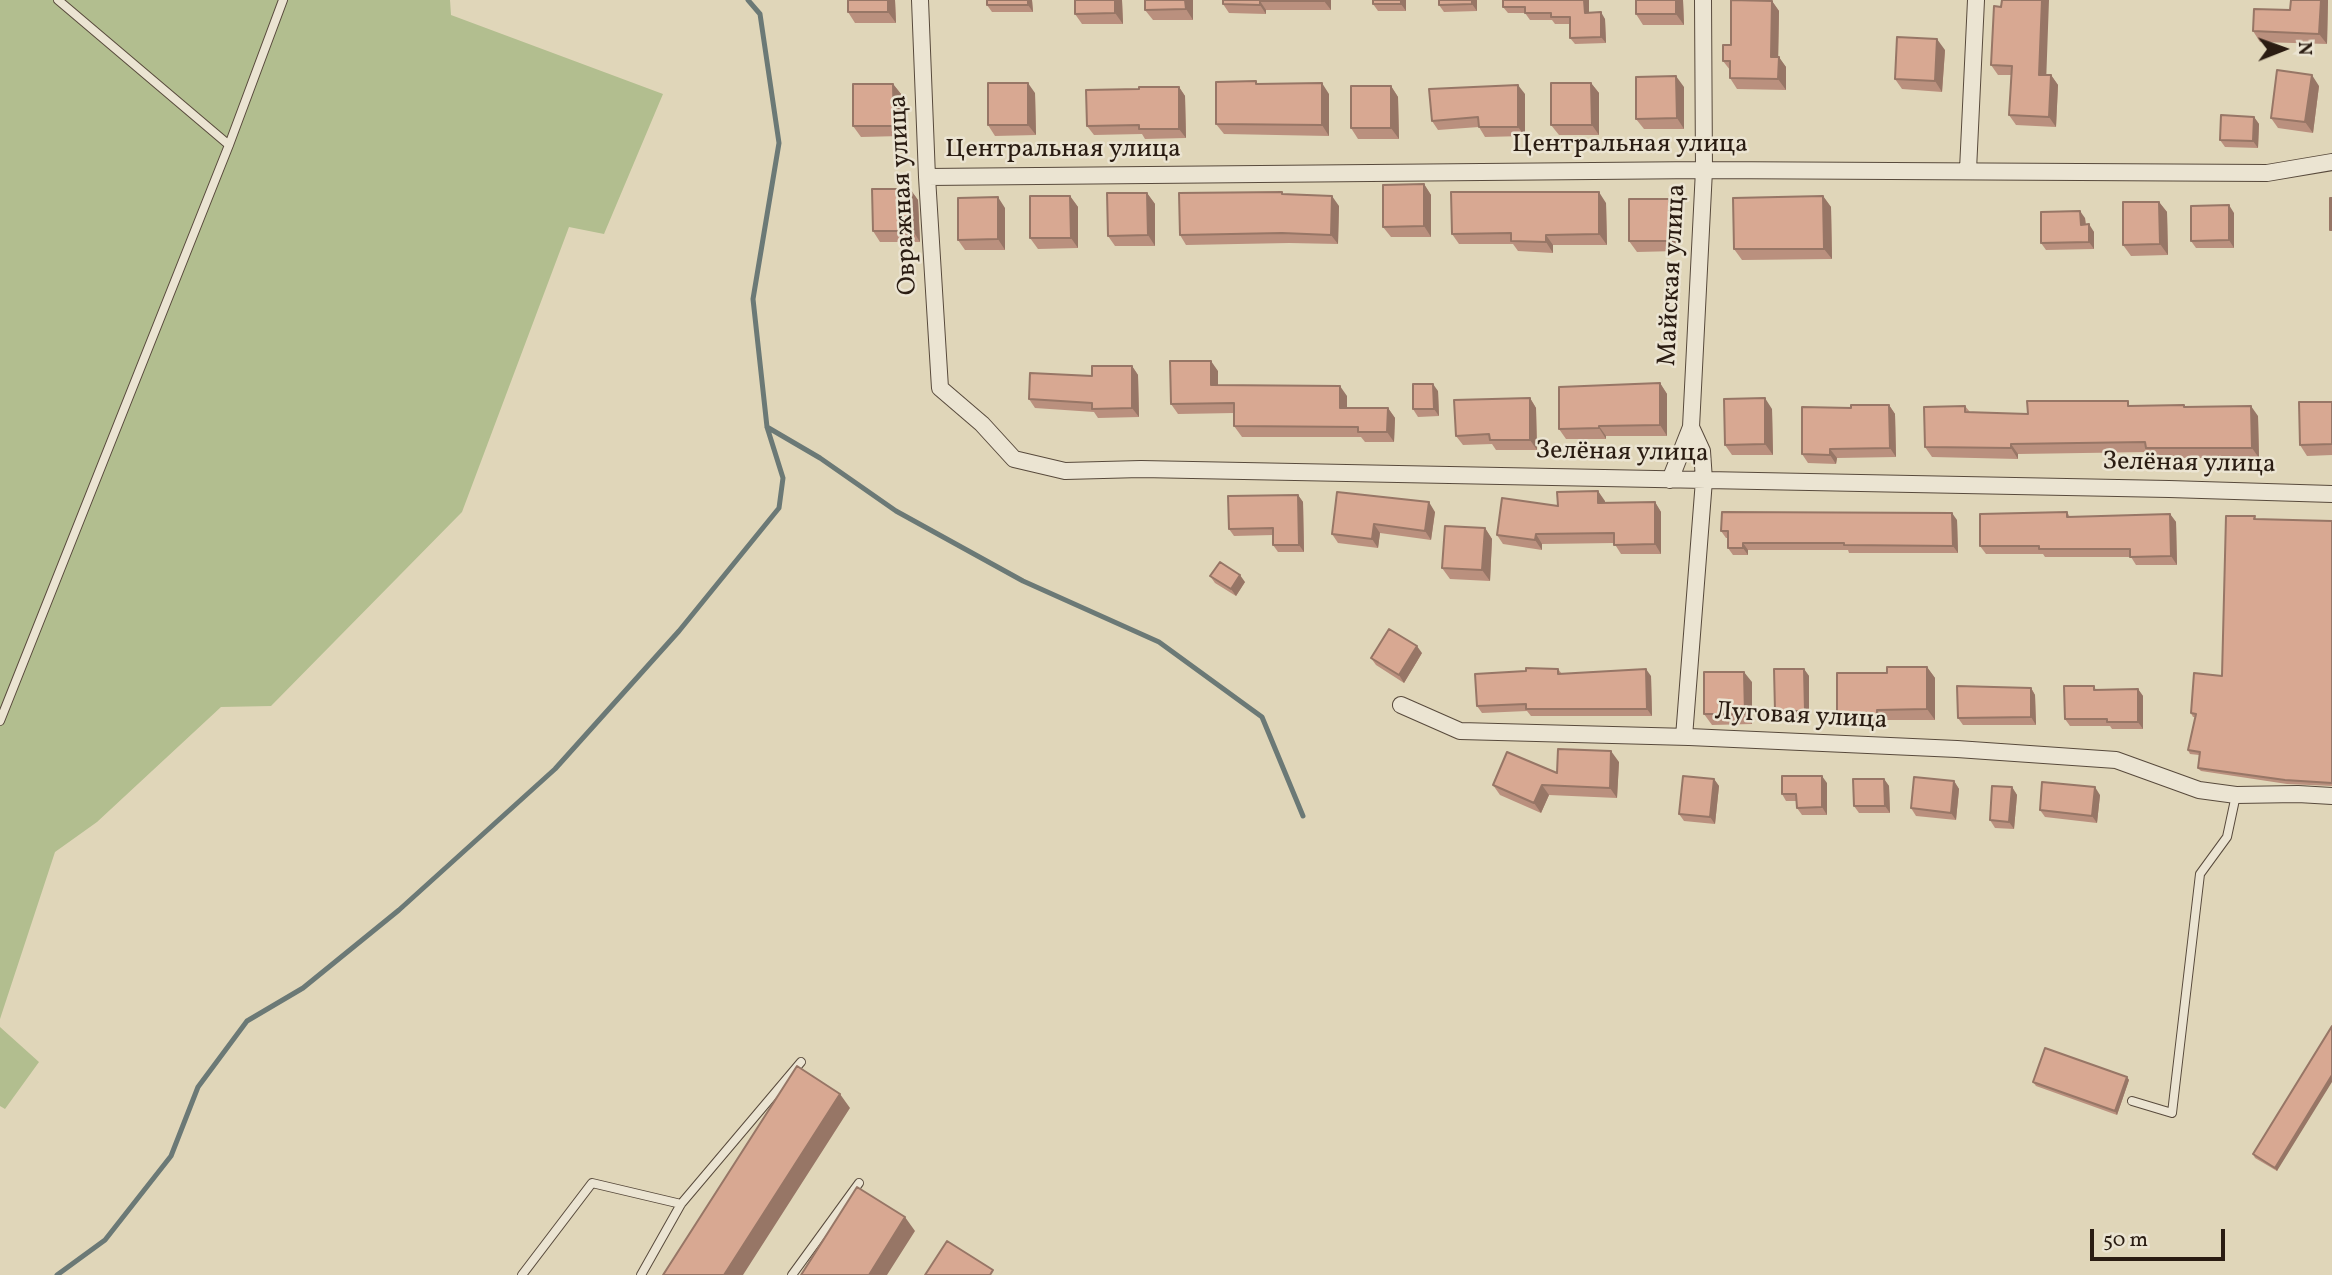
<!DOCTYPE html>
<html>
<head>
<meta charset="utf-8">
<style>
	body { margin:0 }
	#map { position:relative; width:2332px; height:1275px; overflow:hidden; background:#e0d6b9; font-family:Vollkorn,serif }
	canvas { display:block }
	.north { position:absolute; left:2248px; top:14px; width:70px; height:70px; -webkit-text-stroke:5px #ebe4d2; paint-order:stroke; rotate:89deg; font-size:19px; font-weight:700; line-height:28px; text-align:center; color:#2a1c12 }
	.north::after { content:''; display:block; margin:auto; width:24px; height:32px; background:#2a1c12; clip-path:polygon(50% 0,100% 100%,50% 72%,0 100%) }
	.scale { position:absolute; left:2090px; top:1229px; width:135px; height:32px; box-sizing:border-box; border:4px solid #2a1c12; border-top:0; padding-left:9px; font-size:21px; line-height:24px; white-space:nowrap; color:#2a1c12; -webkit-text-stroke:5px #ebe4d2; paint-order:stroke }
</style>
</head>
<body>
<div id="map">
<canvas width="2332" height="1275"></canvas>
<div class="north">N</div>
<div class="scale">50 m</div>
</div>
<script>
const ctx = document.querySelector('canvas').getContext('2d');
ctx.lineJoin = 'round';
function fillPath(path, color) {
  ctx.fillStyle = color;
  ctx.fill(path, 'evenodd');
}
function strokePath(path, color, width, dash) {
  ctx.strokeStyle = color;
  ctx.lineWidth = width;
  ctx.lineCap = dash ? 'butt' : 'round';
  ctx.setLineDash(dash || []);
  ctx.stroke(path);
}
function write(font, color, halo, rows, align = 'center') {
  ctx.font = font + ' Vollkorn,serif';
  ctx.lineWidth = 5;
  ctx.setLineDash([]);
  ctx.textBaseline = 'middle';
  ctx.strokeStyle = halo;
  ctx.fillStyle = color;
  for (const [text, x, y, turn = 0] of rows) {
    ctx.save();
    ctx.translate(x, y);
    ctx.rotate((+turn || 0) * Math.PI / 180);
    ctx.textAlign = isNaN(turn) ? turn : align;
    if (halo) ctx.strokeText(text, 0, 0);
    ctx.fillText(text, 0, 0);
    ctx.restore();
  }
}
fillPath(new Path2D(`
	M0,0H450L451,15L663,94L604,234L569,227L462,512L271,706L221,707L97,822L55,852L0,1019Z
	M0,1027L39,1062L5,1109L0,1106Z`), '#b2be8f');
strokePath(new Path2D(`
	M767,427L820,458L896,511L1023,581L1159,642L1262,717L1303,816
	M57,1275L105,1240L171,1156L198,1087L247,1021L303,988L399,910L555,769L679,631L779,508L783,478L767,427L753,299L779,143L760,14L748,0`), '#6b7976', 5);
const service = new Path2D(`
	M58,0L229,145
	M0,721L229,145L283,0
	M2132,1101L2172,1113L2200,874L2227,837L2236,795
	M522,1275L592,1183L681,1204
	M641,1275L681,1204L801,1062
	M792,1275L859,1183`);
const minor = new Path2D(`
	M920,0L927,177L940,388L982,424L1014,459L1065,471L1141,469L2169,489L2332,494
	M1968,170L1976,0
	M927,177L1704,170L2267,173L2332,162
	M1670,480L1691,427L1704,170L1703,0
	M1401,705L1460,731L1689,737L1957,749L2116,760L2199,790L2236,795L2298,794L2332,796
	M1684,737L1704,480L1702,451L1691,427`);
strokePath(service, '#584a3c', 10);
strokePath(minor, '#584a3c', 18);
strokePath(service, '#ebe4d2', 8);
strokePath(minor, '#ebe4d2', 16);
fillPath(new Path2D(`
	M848,0H895L896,23H855L848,12Z
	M987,0H1032L1033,12H992L987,5Z
	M1122,0L1123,24H1082L1075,14Z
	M1193,0V20H1153L1145,10Z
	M1223,0H1331V10H1266V14L1229,13L1223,4Z
	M1406,0V11H1378L1373,4Z
	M1439,0H1477V11L1444,12L1439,5Z
	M1589,0V13L1605,19L1606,43L1575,44L1570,38V24H1555L1552,20H1530L1525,13H1508L1503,7Z
	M1683,0L1684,25H1643L1636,14Z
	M2291,0H2328L2327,44L2260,42L2253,31L2290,10Z
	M1772,1L1779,11L1778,57L1786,67V90L1737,89L1730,78V70L1723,61L1731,45Z
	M2001,7L2046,75H2051L2058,85L2056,127L2016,125L2009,115L2011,75H1998L1991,65Z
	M1945,50L1942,92L1902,89L1895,79Z
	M1256,81L1258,84L1329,94V136L1224,134L1216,124Z
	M1591,83L1599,93V135H1559L1551,125Z
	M893,84L901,94V136L861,137L853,126Z
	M1391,86L1398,97L1399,139H1358L1351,128Z
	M2319,86L2313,133L2278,128L2271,118Z
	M1179,87L1185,96L1186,138L1145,139L1142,134L1094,135L1087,126L1139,89Z
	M1684,87V129H1644L1636,119Z
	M1035,93L1036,135L995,136L988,125Z
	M1525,94V136L1485,137L1479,127L1438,130L1432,121Z
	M2254,117L2259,124L2258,148L2225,147L2220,140Z
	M1424,184L1431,195V237H1391L1383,227Z
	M910,189L918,200L920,242H880L873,231Z
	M1147,193L1155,204V246H1115L1108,236Z
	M1284,194L1339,206L1338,244L1289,243L1186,245L1180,235Z
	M1070,196L1078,207V248L1038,249L1030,238Z
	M1823,196L1831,207L1832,259L1742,260L1734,249Z
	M2159,202L2167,212L2168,255L2131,256L2123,245Z
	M1606,203L1607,245H1553V253L1518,251L1513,244H1459L1452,234Z
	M1005,208V250H965L958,240Z
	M1677,209V251L1637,252L1629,241Z
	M2234,213V248H2196L2191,241Z
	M2085,218L2086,224L2094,232V249L2046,250L2041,243Z
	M1132,366L1138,375L1139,417L1098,418L1094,412L1035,408L1029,399L1092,376Z
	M1218,371V385L1347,396V408H1388L1395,418L1394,442H1365L1361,437H1242L1234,426V413L1178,414L1171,404Z
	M1660,383L1667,394V436H1606V439H1566L1559,429Z
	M1438,391L1439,416L1418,417L1413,409Z
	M1530,398L1536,408L1537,450H1496L1492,444L1463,445L1456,436Z
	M2332,402V455L2307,456L2300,445Z
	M1889,405L1895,414L1896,457L1837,458L1836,464L1808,463L1802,454L1851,408Z
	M2184,405L2186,407L2258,416L2259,458H2153L2148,452L2018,454V459L1932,457L1925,447L1965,406L1970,412L2028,414L2131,406Z
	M1772,409L1773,455H1732L1725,445Z
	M1598,491L1605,503L1655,502L1661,512V554H1621L1614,543L1542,544V550L1503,544L1497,535L1558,506Z
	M1337,492L1435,512L1431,540L1380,533L1378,548L1338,543L1332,534Z
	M1298,495L1303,502L1304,552H1278L1273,545V535L1234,536L1229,529Z
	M2067,512L2070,517L2170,514L2176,522L2177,565H2136L2131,557H2045L2043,554H1986L1980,546Z
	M2255,516L2256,519L2332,521V786L2287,784L2201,771L2198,768L2199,755L2190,754L2188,750L2195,717H2193L2191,713L2222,676Z
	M1957,520L1958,553H1849L1848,550H1748V555H1733L1728,548V538H1726L1721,531Z
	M1485,528L1492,539L1490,581L1450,579L1442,568Z
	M1210,576L1245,582L1236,596L1215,583Z
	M1422,653L1404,683L1376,665L1371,658Z
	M1927,667L1935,678V720H1884V726H1844L1837,715L1887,673Z
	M1558,669L1562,674L1651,676L1652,716H1531L1527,711L1482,713L1477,706L1526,671Z
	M1804,669L1809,676V718H1780L1775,711Z
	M1752,682V724L1712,725L1704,714Z
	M2094,686L2096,690L2138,689L2143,696V729H2112L2110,726H2070L2065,719Z
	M2031,688L2035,695L2036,725H1963L1958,718Z
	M1619,762L1617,798L1549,795L1541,813L1500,795L1493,785Z
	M1714,779L1719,786L1715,824L1684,821L1679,814Z
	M1884,779L1889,786L1890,813H1859L1854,806Z
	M1954,781L1959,789L1956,820L1916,816L1911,808Z
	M1827,783V815H1802L1797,808L1796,801H1786L1782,794Z
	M2012,787L2017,795L2014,829L1995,828L1990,820Z
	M2100,795L2097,823L2045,817L2040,810Z
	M2332,1026L2277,1171L2255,1158L2253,1154Z
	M2127,1077L2129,1080L2117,1115L2036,1086L2033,1082Z`), '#ba907e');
fillPath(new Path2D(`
	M888,0H895L896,23L888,12Z
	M1028,0H1032L1033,12L1028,5Z
	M1115,0H1122L1123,24L1115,13Z
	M1185,0H1193V20L1186,9Z
	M1324,0H1331V10L1324,1Z
	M1401,0H1406V11L1401,4Z
	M1472,0H1477V11L1472,4Z
	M1584,0H1589V19L1585,13Z
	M1676,0H1683L1684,25L1676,14Z
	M2042,0H2049L2046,84L2039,75Z
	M2321,0H2328L2327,44L2319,34Z
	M1260,1L1266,10V14L1260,5Z
	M1772,1L1779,11L1778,67L1771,57Z
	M1601,12L1605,19L1606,43L1601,37Z
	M1937,39L1945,50L1942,92L1935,81Z
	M1779,57L1786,67V90L1778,79Z
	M2051,75L2058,85L2056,127L2049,117Z
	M2312,75L2319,86L2313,133L2305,122Z
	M1676,76L1684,87V129L1677,118Z
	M1028,83L1035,93L1036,135L1028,125Z
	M1322,83L1329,94V136L1322,125Z
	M1591,83L1599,93V135L1592,125Z
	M893,84L901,94V136L894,126Z
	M1518,85L1525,94V136L1518,127Z
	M1391,86L1398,97L1399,139L1391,128Z
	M1179,87L1185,96L1186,138L1179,129Z
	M2254,117L2259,124L2258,148L2253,141Z
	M1424,184L1431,195V237L1424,226Z
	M910,189L918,200L920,242L913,231Z
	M1599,192L1606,203L1607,245L1599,234Z
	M1147,193L1155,204V246L1148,235Z
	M1070,196L1078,207V248L1071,238Z
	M1332,196L1339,206L1338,244L1331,235Z
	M1823,196L1831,207L1832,259L1824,249Z
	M998,197L1005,208V250L998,239Z
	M1669,199L1677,209V251L1669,241Z
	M2159,202L2167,212L2168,255L2160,244Z
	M2229,205L2234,213V248L2229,240Z
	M2080,211L2085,218L2086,232L2081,225Z
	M2089,224L2094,232V249L2089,242Z
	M1546,235L1553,245V253L1546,242Z
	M1211,361L1218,371V395L1211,385Z
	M1132,366L1138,375L1139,417L1132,408Z
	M1660,383L1667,394V436L1660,425Z
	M1433,384L1438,391L1439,416L1434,409Z
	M1340,386L1347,396V418L1340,408Z
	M1530,398L1536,408L1537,450L1530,440Z
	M1765,398L1772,409L1773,455L1765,444Z
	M1889,405L1895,414L1896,457L1890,448Z
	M2251,406L2258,416L2259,458L2252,448Z
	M1388,408L1395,418L1394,442L1387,432Z
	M1599,426L1606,436V439L1599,428Z
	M2011,444L2018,454V459L2011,448Z
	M1830,449L1837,458L1836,464L1830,455Z
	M1598,491L1605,501V512L1598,503Z
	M1298,495L1303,502L1304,552L1299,545Z
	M1429,502L1435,512L1431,540L1425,531Z
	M1655,502L1661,512V554L1655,544Z
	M1952,513L1957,520L1958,553L1953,546Z
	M2170,514L2176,522L2177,565L2171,556Z
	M1374,524L1380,533L1378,548L1372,539Z
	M1485,528L1492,539L1490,581L1482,570Z
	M1536,534L1542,544V550L1535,540Z
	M1743,543L1748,550V555L1743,548Z
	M1240,575L1245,582L1236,596L1231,589Z
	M1417,646L1422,653L1404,683L1399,675Z
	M1927,667L1935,678V720L1927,709Z
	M1646,669L1651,676L1652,716L1647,709Z
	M1804,669L1809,676V718L1805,711Z
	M1744,672L1752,682V724L1745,714Z
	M2031,688L2035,695L2036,725L2031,717Z
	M2138,689L2143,696V729L2138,722Z
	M1877,710L1884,720V726L1877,715Z
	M1611,751L1619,762L1617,798L1610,788Z
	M1822,776L1827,783V815L1822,807Z
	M1714,779L1719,786L1715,824L1710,817Z
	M1884,779L1889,786L1890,813L1885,806Z
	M1954,781L1959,789L1956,820L1951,813Z
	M1542,785L1549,795L1541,813L1534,803Z
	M2012,787L2017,795L2014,829L2009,822Z
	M2095,787L2100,795L2097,823L2092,816Z
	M2332,1075V1082L2277,1171L2275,1168Z
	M2127,1077L2129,1080L2117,1115L2115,1111Z
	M840,1094L850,1108L743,1275H724Z
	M905,1217L915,1231L887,1275H869Z`), '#977666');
const building = new Path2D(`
	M848,0H888V12H848Z
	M987,0H1028V5H987Z
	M1075,0H1115V13L1075,14Z
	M1145,0H1185L1186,9L1145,10Z
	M1223,0H1324V1H1260V5L1223,4Z
	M1373,0H1401V4H1373Z
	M1439,0H1472V4L1439,5Z
	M1503,0H1584L1585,13L1601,12V37L1570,38V17H1551V13H1525V7H1503Z
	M1636,0H1676V14H1636Z
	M1731,0L1772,1L1771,57H1779L1778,79L1730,78V61H1723V45H1731Z
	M2002,0H2042L2039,75H2051L2049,117L2009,115L2012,66L1991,65L1994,6L2001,7Z
	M2291,0H2321L2319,34L2253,31L2254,9L2290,10Z
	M1897,37L1937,39L1935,81L1895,79Z
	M2277,70L2312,75L2305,122L2271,118Z
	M1676,76L1677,118L1636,119V77Z
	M1256,81V84L1322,83V125L1216,124V82Z
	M988,83H1028V125H988Z
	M1551,83H1591L1592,125H1551Z
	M853,84H893L894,126H853Z
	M1518,85V127H1479L1478,117L1432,121L1429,89Z
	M1351,86H1391V128H1351Z
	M1139,87H1179V129H1139V125L1087,126L1086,90L1139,89Z
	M2221,115L2254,117L2253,141L2220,140Z
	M1424,184V226L1383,227V185Z
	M872,189H910L913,231H873Z
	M1282,192V194L1332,196L1331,235L1282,233L1180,235L1179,193Z
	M1451,192H1599V234L1546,235V242L1511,241V233L1452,234Z
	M1107,193H1147L1148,235L1108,236Z
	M1030,196H1070L1071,238H1030Z
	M1823,196L1824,249H1734L1733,198Z
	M998,197V239L958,240V198Z
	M2330,198H2332V230H2330Z
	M1629,199H1669V241H1629Z
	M2123,202H2159L2160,244L2123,245Z
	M2229,205V240L2191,241V206Z
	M2080,211L2081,225L2089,224V242L2041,243V212Z
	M1170,361H1211V385L1340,386V408H1388L1387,432H1358V427L1234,426V403L1171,404Z
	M1092,366H1132V408L1092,409V403L1029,399L1030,373L1092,376Z
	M1660,383V425L1599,426V428L1559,429V387Z
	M1413,384H1433L1434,409H1413Z
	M1530,398V440H1490L1489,434L1456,436L1454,400Z
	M1765,398V444L1725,445L1724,399Z
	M2027,401H2128V406L2184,405V407L2251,406L2252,448H2146L2145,442L2011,444V448L1925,447L1924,407L1965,406V412L2028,414Z
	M2299,402H2332V444L2300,445Z
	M1851,405H1889L1890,448L1830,449V455L1802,454V407L1851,408Z
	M1598,491V503L1655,502V544L1614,545V533L1536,534L1535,540L1497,535L1502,498L1558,506L1557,492Z
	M1337,492L1429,502L1425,531L1374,524L1372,539L1332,534Z
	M1298,495L1299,545H1273V528L1229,529L1228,496Z
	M1722,512L1952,513L1953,546L1844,545V543H1743V548H1728V531H1721Z
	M2067,512V517L2170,514L2171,556L2130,557V549H2039V546H1980V514Z
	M2226,516H2255L2254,519L2332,521V783L2285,780L2198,768L2200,752L2188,750L2196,714L2191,713L2194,673L2222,676Z
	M1445,526L1485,528L1482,570L1442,568Z
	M1220,562L1240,575L1231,589L1210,576Z
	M1389,629L1417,646L1399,675L1371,658Z
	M1887,667H1927V709L1877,710V715H1837V673H1887Z
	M1526,668L1558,669V674L1646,669L1647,709H1526V704L1477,706L1475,674L1526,671Z
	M1774,669H1804L1805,711H1775Z
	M1704,672H1744L1745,714H1704Z
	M1957,686L2031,688V717L1958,718Z
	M2064,686H2094V690L2138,689V722H2107V719H2065Z
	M1558,749L1611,751L1610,788L1542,785L1534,803L1493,785L1507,752L1557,773Z
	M1683,776L1714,779L1710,817L1679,814Z
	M1782,776H1822V807L1797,808L1796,794H1782Z
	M1914,777L1954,781L1951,813L1911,808Z
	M1853,779H1884L1885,806H1854Z
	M2042,782L2095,787L2092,816L2040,810Z
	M1992,786L2012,787L2009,822L1990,820Z
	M2332,1026V1075L2275,1168L2253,1154Z
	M2045,1048L2127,1077L2115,1111L2033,1082Z
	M797,1066L840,1094L724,1275H663Z
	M857,1187L905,1217L869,1275H801Z
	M947,1241L993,1270L990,1275H925Z`);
fillPath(building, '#d8a892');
strokePath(building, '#977666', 2);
write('26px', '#2a1c12', '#ebe4d2', [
	["Центральная улица",1630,146],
	["Центральная улица",1063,151],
	["Овражная улица",905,195,-93],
	["Майская улица",1674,275,-87],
	["Зелёная улица",1622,454,1],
	["Зелёная улица",2189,465,1],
	["Луговая улица",1801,718,3]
]);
</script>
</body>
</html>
